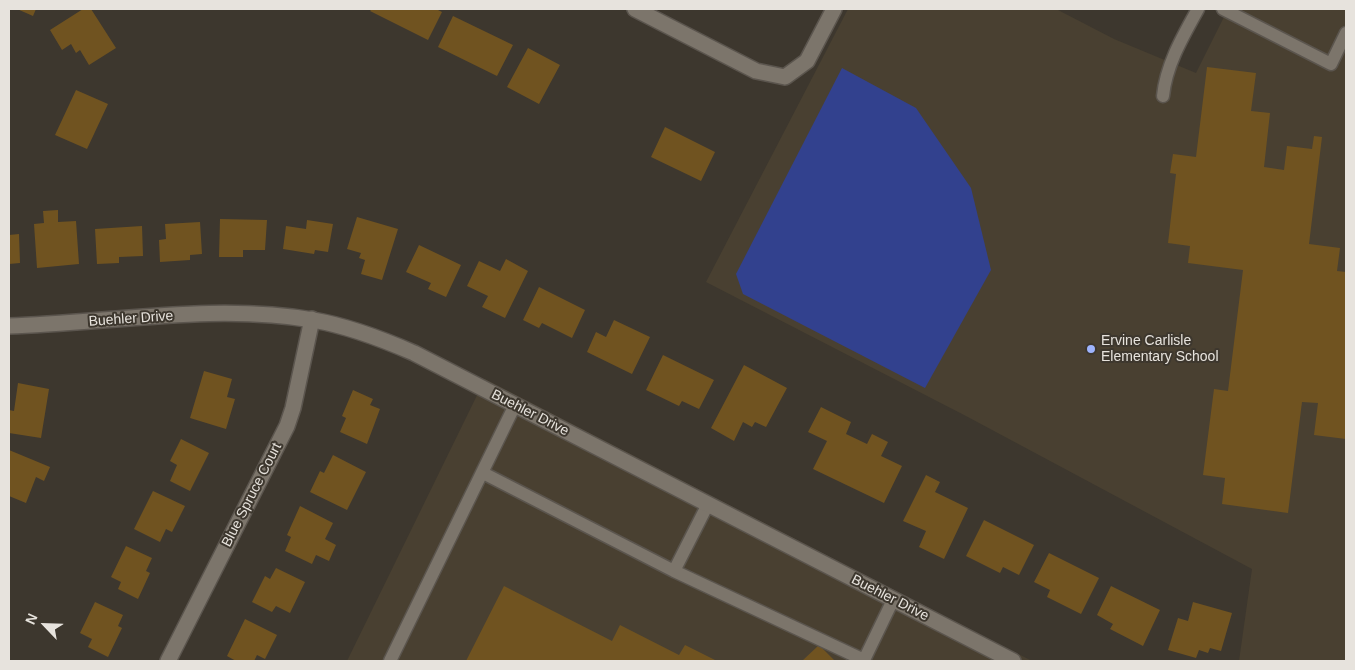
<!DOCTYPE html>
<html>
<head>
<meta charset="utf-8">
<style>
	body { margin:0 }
	#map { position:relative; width:1355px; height:670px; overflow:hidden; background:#3d372e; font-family:Arial,sans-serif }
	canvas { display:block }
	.frame { position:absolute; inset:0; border:10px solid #e7e3dd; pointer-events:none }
	.north { position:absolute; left:20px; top:600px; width:50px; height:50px; -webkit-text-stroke:4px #3d372e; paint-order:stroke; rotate:294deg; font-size:14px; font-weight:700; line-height:20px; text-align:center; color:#e7e3dd }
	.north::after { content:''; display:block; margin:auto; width:18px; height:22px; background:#e7e3dd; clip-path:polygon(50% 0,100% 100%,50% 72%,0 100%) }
</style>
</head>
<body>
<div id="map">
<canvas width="1355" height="670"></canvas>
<div class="frame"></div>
<div class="north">N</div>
</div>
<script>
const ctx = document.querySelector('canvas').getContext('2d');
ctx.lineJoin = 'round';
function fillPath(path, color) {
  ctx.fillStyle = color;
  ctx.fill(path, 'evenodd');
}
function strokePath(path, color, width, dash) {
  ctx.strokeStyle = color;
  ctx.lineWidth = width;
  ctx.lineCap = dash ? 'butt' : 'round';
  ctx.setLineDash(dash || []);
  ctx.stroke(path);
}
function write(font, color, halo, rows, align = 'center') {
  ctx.font = font + ' Arial,sans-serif';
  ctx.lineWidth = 4;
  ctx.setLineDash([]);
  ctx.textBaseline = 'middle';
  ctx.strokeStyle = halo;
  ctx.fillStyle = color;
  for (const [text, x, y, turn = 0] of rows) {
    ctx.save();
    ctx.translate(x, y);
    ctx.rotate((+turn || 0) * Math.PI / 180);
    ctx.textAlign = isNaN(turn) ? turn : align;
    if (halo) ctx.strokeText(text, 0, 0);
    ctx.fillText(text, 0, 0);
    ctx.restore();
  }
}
fillPath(new Path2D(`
	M848,9H1056L1114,39L1196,73L1228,9H1346V661H1239L1252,569L966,416L706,282Z
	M485,379L1032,661H347Z`), '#494031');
fillPath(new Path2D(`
	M842,68L916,108L971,188L991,270L925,388L743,294L736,274Z`), '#32418e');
fillPath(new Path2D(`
	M17,9H36L33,16Z
	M83,9H91L116,48L89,65L80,50L76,53L71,44L62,50L50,30Z
	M372,9H436L442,12L428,40L370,11Z
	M453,16L513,45L497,76L438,47Z
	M528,48L560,65L539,104L507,87Z
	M1207,67L1256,73L1251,111L1270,113L1264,167L1284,170L1287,146L1312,149L1314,136L1322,137L1309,244L1340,248L1337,271L1346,272V439L1314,435L1318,403L1302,402L1288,513L1222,504L1225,478L1203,475L1214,389L1228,391L1243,270L1188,263L1190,246L1168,243L1176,174L1170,173L1173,154L1196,157Z
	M76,90L108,104L87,149L55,135Z
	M665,127L715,152L701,181L651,157Z
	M58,210V222L76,221L79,264L37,268L34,224L44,223L43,211Z
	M357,217L398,229L382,280L361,274L365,260L359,258L361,253L347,249Z
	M220,219L267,220L265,250H243V257H219Z
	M307,220L333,224L328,252L315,250L314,254L283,249L286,226L306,229Z
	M200,222L202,254L190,255V260L160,262L159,240L166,239L165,224Z
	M142,226L143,256L119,257V263L97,264L95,229Z
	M19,234L20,263L9,264V235Z
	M419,245L461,265L446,297L428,289L431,283L406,272Z
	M506,259L528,271L505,318L482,307L488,296L467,286L479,261L500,271Z
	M539,287L585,310L572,338L542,323L539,328L523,320Z
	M614,320L650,337L632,374L587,352L596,332L606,337Z
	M663,355L714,380L699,409L682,401L679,406L646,390Z
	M744,365L787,388L766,427L755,422L752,427L743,422L734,441L711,428Z
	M204,371L232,379L227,397L235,399L226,429L190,418Z
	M18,383L49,389L41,438L9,433V410L14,411Z
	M353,390L373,399L370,405L380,409L367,444L340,432L346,418L342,416Z
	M821,407L851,422L846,434L867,444L872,434L888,442L881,456L902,466L884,503L813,469L827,441L808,432Z
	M181,439L209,453L190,491L170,481L177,465L170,461Z
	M9,450L50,467L44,481L36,477L26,503L9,496Z
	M333,455L366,472L347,510L310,492L320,471L324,473Z
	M926,475L940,482L935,492L968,508L944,559L919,547L926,531L903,521Z
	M153,491L185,506L172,532L166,529L160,542L134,529Z
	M300,506L333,523L325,539L336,545L329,561L316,555L312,564L285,551L291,537L287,535Z
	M984,520L1034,545L1019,575L1003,567L1000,573L966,556Z
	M126,546L152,558L146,571L150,573L138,599L118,589L121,582L111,577Z
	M1049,553L1099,578L1081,614L1047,597L1050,590L1034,582Z
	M276,568L305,582L290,613L276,606L272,612L252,602L265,576L270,579Z
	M504,586L612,641L620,625L679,655L685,645L717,661H466Z
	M1111,586L1160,610L1143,646L1110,629L1113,624L1097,615Z
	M95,602L123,615L118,626L122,628L108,657L88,647L92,639L80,633Z
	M1193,602L1232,613L1221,651L1210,648L1208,653L1199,650L1196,658L1168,650L1178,618L1188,621Z
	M245,619L277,635L265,659L257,655L254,661H236L227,656Z
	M819,645L835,661H802Z`), '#705320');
const lane = new Path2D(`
	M1223,9L1331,64L1346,33
	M1163,96C1166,65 1183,36 1198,9
	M483,473L674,571L708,504
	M674,571L864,660L893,600
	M390,661L515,405`);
const street = new Path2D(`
	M635,9L756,71L785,77L807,61L834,9
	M9,326C107,323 216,303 313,320C348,326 382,339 414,353L1013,661
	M168,661L287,426L293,408L312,319`);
strokePath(lane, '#5b554e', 15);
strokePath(street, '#5b554e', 18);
strokePath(lane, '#7c756b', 12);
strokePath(street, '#7c756b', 15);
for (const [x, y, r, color] of [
	[1091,349,5,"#9eb4fd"]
]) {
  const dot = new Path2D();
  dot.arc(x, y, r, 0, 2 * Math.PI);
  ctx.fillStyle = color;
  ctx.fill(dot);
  strokePath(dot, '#3d372e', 2);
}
write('14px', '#e7e3dd', '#3d372e', [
	["Buehler Drive",131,319,-4],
	["Buehler Drive",530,413,27],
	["Blue Spruce Court",252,495,-63],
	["Buehler Drive",890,598,27]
]);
write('14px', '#e7e3dd', '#3d372e', [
	["Ervine Carlisle",1101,341],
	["Elementary School",1101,357]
], 'left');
</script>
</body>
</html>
